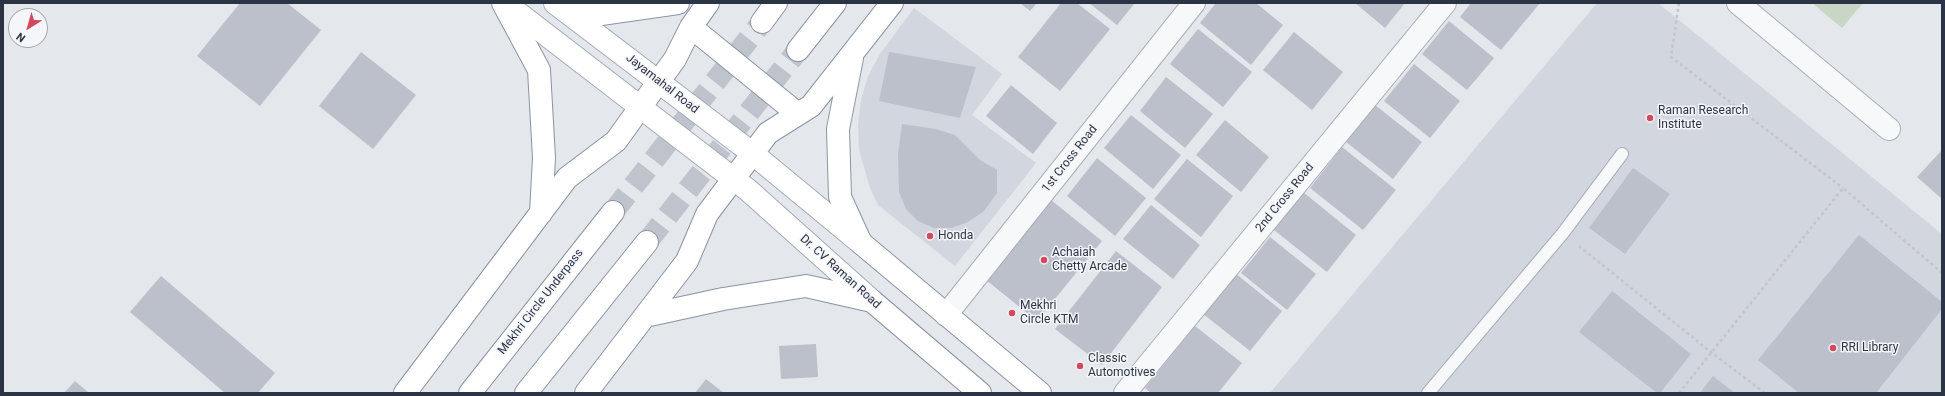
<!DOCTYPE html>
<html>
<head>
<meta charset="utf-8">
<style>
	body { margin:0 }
	#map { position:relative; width:1945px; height:396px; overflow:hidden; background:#e4e7ec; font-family:Roboto,sans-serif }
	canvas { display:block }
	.frame { position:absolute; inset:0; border:4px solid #2b3445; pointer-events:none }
	.north { position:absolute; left:8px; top:8px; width:40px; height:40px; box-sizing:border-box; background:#f4f6f9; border:1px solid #a4a8b1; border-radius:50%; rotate:217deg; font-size:11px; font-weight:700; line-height:16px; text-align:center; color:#2b3445 }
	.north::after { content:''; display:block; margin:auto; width:14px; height:18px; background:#d1495b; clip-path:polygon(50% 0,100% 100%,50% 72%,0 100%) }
</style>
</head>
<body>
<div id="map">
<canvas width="1945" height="396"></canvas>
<div class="frame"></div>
<div class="north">N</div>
</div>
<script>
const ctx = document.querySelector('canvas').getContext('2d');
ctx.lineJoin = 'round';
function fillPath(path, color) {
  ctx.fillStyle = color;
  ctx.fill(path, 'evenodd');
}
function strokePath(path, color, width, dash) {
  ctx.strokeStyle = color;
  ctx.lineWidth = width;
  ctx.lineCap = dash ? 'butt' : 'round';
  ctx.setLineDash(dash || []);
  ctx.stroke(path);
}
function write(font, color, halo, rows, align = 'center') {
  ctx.font = font + ' Roboto,sans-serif';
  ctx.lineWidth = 3;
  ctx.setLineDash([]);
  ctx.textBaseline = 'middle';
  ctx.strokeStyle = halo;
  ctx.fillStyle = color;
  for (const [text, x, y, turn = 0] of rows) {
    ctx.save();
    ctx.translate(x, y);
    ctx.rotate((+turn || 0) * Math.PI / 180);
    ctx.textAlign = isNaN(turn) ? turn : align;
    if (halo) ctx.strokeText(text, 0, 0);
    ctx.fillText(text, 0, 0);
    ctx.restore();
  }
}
fillPath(new Path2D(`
	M1597,3H1658L1942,234V393H1270Z
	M914,8L1002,74L972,115L1036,163L955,266L878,205L870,188L859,150L858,125L861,100L868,76L880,54Z`), '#d2d6de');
fillPath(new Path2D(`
	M1812,3H1863L1842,28Z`), '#c9d6c5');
fillPath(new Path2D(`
	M240,3H287L321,30L260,106L197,56Z
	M1020,3H1037L1030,11Z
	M1061,3H1077L1110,29L1060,91L1018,57Z
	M1089,3H1135L1117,25Z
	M1216,3H1256L1283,25L1251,65L1200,23Z
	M1355,3H1405L1385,28Z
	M1471,3H1540L1501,50L1460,17Z
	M1449,21L1494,58L1467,90L1422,54Z
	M1198,29L1252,72L1223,107L1170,64Z
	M1294,32L1343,72L1312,110L1263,70Z
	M361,52L416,95L373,149L319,106Z
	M889,52L976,67L960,118L879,101Z
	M1414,64L1460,101L1430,138L1384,101Z
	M1166,77L1213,114L1185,148L1140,111Z
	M1011,85L1057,123L1033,154L986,116Z
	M1375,105L1422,142L1393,179L1346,142Z
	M1131,115L1181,155L1153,189L1104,148Z
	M1225,120L1269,157L1241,192L1196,155Z
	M902,124L936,129L955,135L980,160L997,170V193L984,211L968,222L951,228H934L918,221L906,209L899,192L898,154Z
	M1342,147L1396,190L1363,230L1310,188Z
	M1942,150V199L1917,177Z
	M1097,158L1146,198L1115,236L1067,196Z
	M1187,159L1233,196L1201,237L1154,199Z
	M1633,168L1670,194L1625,254L1589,228Z
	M1303,192L1356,235L1327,272L1274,230Z
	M1051,200L1102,241L1037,321L986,280Z
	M1151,205L1200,245L1173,279L1123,239Z
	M1859,235L1942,302V309L1876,393H1799L1758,360Z
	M1270,237L1316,274L1287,310L1241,273Z
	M1116,251L1162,287L1102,365L1055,329Z
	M1235,273L1282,311L1250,351L1202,313Z
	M161,276L275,373L258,393H225L130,312Z
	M1612,291L1691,354L1660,393H1657L1579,332Z
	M1195,326L1242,363L1218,393H1151L1145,388Z
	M816,344L818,377L781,379L779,346Z
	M1713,376L1735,393H1700Z
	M706,379L724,393H695Z
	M75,381L89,393H64Z`), '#bbc0ca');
strokePath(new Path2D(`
	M613,212L762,22
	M647,242L798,50`), '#bfc3cb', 22, [22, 11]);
const service = new Path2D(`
	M1428,393L1563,233L1622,154`);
const minor = new Path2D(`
	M1738,3L1889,129
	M946,315L1194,3
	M1125,393L1445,3`);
const primary = new Path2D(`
	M505,3L748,190L872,301
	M555,3L752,153L861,243`);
const trunk = new Path2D(`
	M503,3L539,70L544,158L541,213
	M558,3L601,14L678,3
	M762,22L776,3
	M691,27L798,114
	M798,50L835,3
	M852,58L838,129L840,197L861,243L1040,393
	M645,316L723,299L806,286L872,301L980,393
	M405,393L567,178L616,141L675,59L691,27L708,3
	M470,393L613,212
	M526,393L647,242
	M586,393L687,261L707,214L768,133L811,106L892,3`);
strokePath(service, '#a9aeb7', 14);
strokePath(minor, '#a9aeb7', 24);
strokePath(primary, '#a3abb8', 24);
strokePath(trunk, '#8b94a3', 24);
strokePath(new Path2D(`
	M1679,3L1671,57L1843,188
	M1833,3H1837
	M1579,246L1712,353L1765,393
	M1679,393L1843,188L1942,273`), '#c2c5cb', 2.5, [3, 3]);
strokePath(service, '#f7f8fa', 12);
strokePath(minor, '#f7f8fa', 22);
strokePath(primary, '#fff', 22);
strokePath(trunk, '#fff', 22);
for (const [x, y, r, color] of [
	[1650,118,4,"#d1495b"],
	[930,236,4,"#d1495b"],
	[1044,260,4,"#d1495b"],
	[1012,313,4,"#d1495b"],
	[1833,348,4,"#d1495b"],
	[1080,366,4,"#d1495b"]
]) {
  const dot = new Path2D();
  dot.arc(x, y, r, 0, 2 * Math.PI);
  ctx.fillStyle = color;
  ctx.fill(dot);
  strokePath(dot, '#f4f6f9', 1.5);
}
write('12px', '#2b3445', '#f4f6f9', [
	["Jayamahal Road",662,84,38],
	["1st Cross Road",1070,159,-52],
	["2nd Cross Road",1285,198,-51],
	["Dr. CV Raman Road",840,272,42],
	["Mekhri Circle Underpass",541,302,-52]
]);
write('12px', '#2b3445', '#f4f6f9', [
	["Raman Research",1658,111],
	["Institute",1658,125],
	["Honda",938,236],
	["Achaiah",1052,253],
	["Chetty Arcade",1052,267],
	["Mekhri",1020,306],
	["Circle KTM",1020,320],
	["RRI Library",1841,348],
	["Classic",1088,359],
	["Automotives",1088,373]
], 'left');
</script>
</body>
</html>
